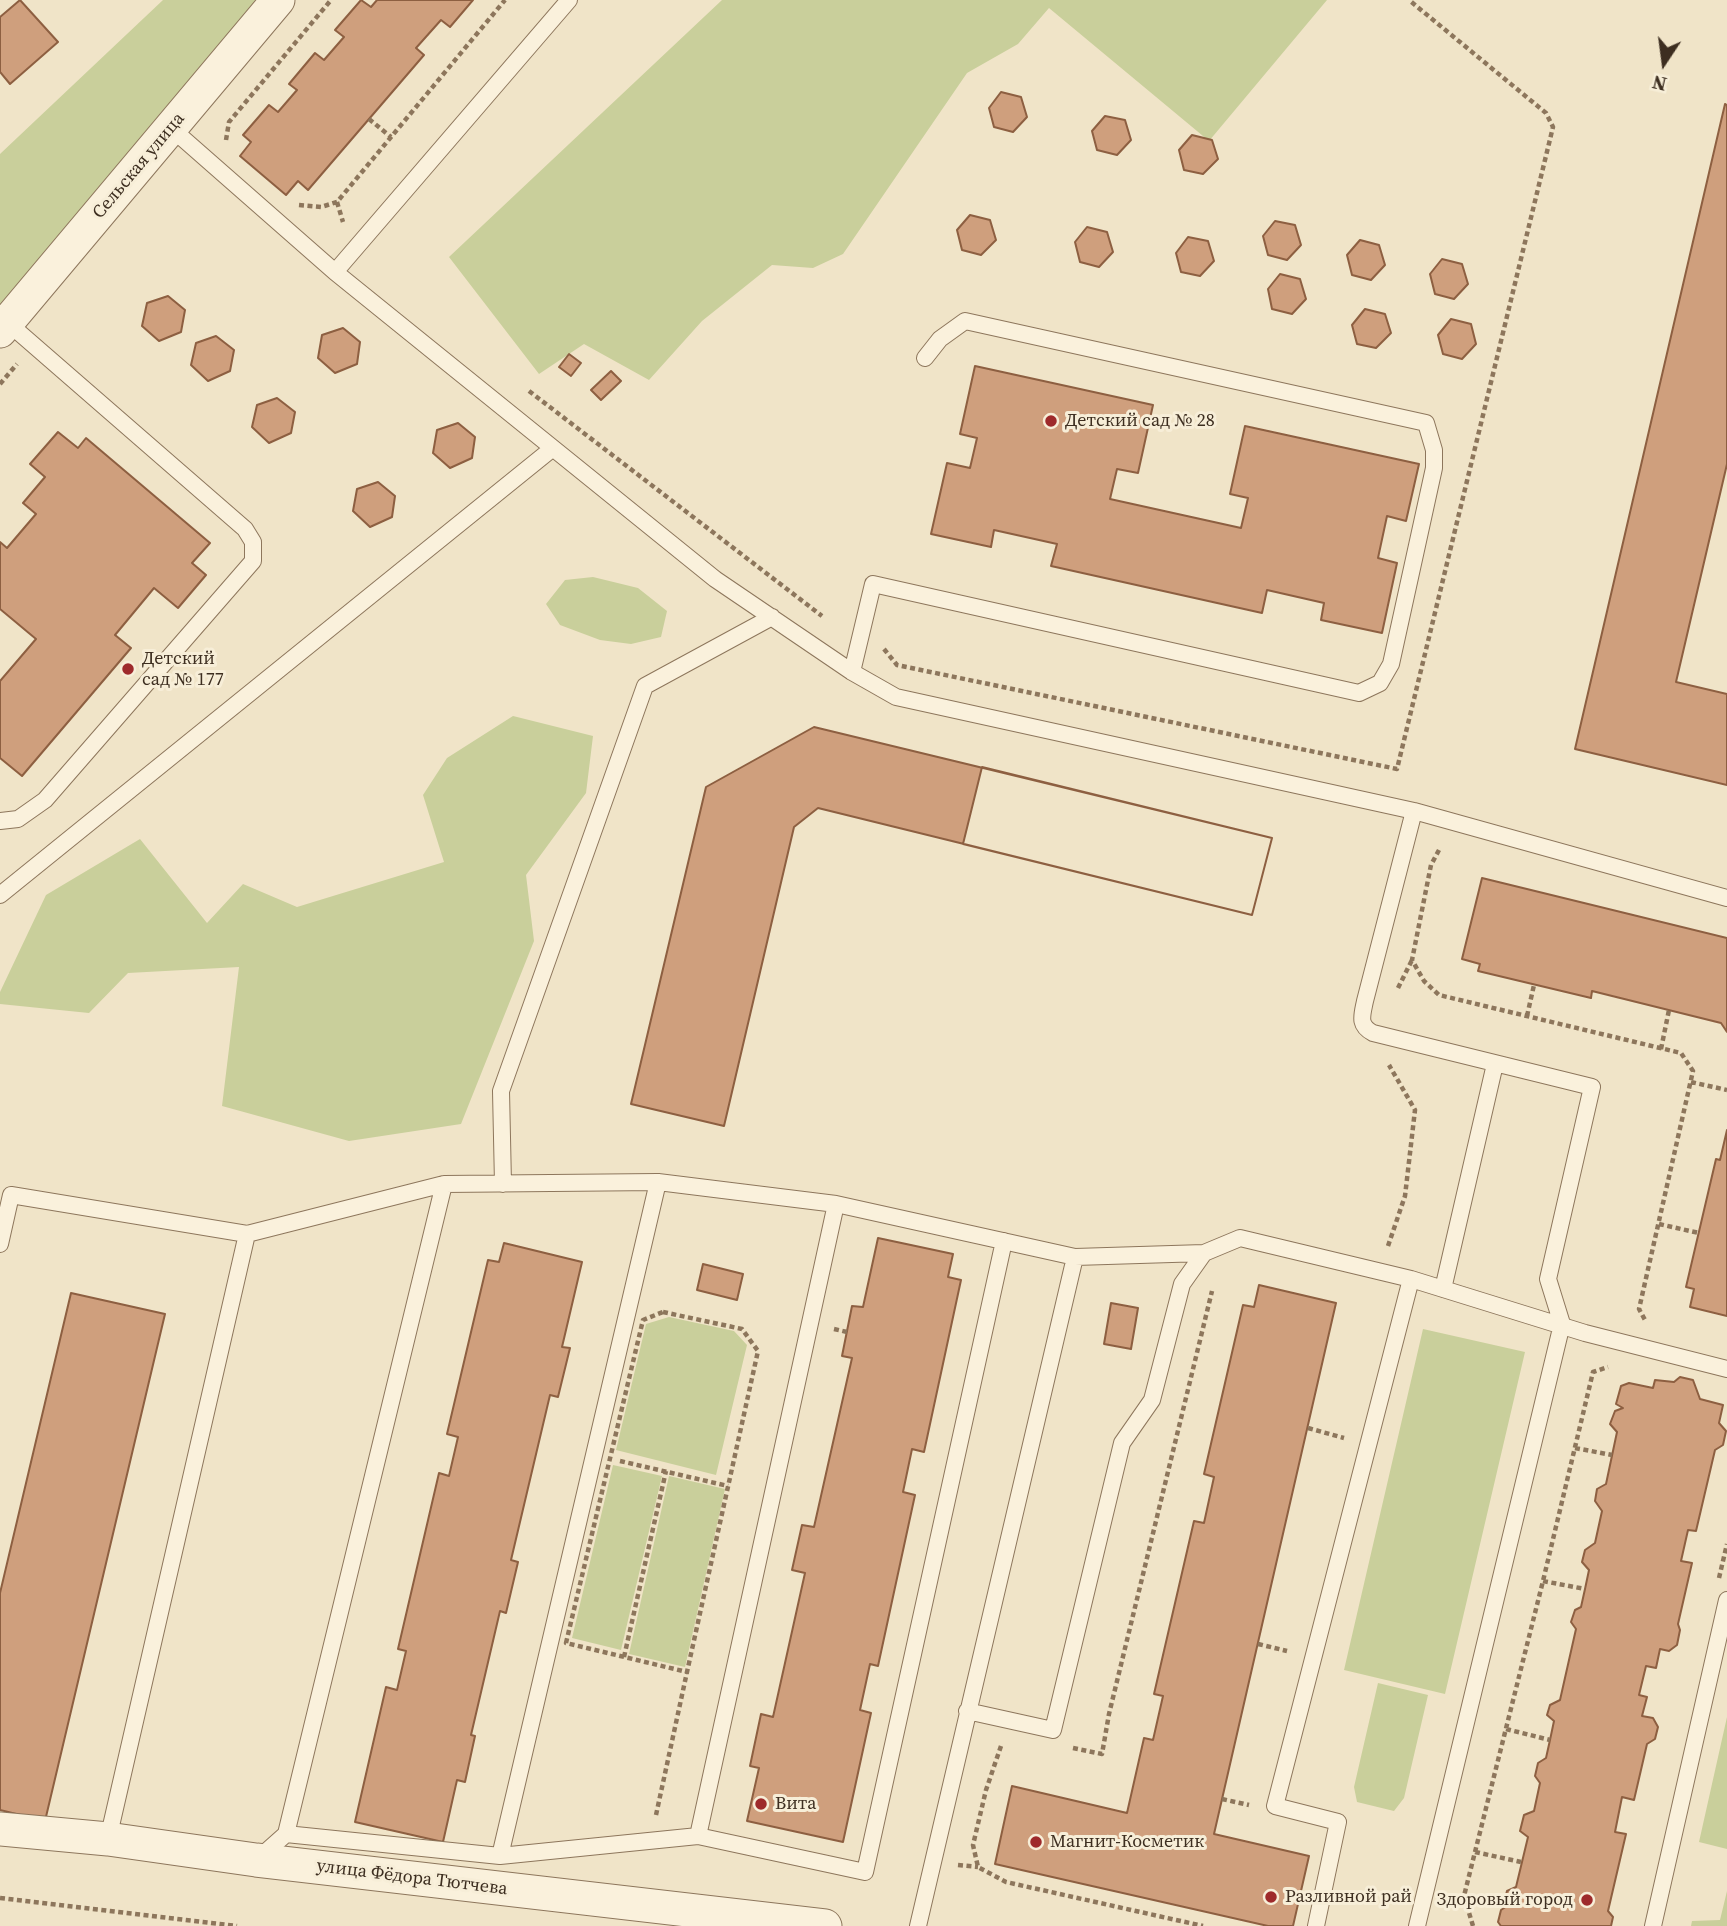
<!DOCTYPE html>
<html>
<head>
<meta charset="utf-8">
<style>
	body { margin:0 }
	#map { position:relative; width:1727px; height:1926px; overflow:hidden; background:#f0e4c8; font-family:"Source Serif 4",serif }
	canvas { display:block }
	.north { position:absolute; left:1629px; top:28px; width:70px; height:70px; -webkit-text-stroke:5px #f7eed8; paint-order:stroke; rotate:193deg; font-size:19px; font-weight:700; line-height:28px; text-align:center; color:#3d2e20 }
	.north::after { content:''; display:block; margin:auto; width:24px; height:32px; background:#3d2e20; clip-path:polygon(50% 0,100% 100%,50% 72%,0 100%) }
</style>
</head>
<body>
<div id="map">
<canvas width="1727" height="1926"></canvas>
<div class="north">N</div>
</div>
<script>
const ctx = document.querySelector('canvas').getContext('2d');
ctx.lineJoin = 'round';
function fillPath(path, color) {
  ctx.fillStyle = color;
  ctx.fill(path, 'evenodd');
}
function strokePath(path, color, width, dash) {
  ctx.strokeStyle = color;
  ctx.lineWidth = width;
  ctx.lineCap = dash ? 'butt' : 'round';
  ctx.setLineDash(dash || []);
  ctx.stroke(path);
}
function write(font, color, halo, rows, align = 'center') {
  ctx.font = font + ' "Source Serif 4",serif';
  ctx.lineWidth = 6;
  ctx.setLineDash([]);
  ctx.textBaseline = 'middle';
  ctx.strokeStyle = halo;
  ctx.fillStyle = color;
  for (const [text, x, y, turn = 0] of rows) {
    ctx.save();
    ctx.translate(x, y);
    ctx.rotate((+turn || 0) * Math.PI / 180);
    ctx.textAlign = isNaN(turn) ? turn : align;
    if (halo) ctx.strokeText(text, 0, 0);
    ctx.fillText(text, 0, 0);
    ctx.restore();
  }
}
fillPath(new Path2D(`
	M163,0H269L0,309V154Z
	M722,0H1327L1209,141L1049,8L1018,44L967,73L843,254L813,268L772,265L702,321L649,380L584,344L539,374L449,257Z
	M593,577L638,588L667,611L661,637L631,644L600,640L560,625L546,604L565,580Z
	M513,716L593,736L586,793L526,875L534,941L461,1124L349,1141L222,1106L239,967L128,973L89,1013L0,1004V992L46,895L140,839L207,923L243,884L297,907L444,862L423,795L447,758Z
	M669,1317L734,1331L747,1345L716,1475L616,1450L646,1324Z
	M1423,1329L1525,1352L1445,1694L1344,1670Z
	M613,1465L662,1476L621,1650L572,1638Z
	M669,1476L725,1489L685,1667L629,1654Z
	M1378,1683L1428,1695L1404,1798L1394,1811L1357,1802L1354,1787Z
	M1727,1717V1849L1699,1842Z
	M1727,1891V1926H1691L1692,1921L1720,1920Z`), '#c9cf9b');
const building = new Path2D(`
	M20,0L58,42L10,84L0,72V17Z
	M361,0L371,7L377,0H473L450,27L441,20L416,48L424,55L308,190L298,181L286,195L240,156L251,142L243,135L269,105L278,112L297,90L289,84L315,53L324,60L344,37L335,30Z
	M1001,92L1021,97L1027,117L1013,132L994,127L989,108Z
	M1725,104L1727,105V464L1676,682L1727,694V785L1575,749Z
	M1105,116L1125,120L1131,140L1117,155L1097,150L1092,131Z
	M1192,135L1212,140L1218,159L1203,174L1184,170L1179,150Z
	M970,215L990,220L996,240L981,255L962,250L957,230Z
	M1275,221L1295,225L1301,245L1287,260L1268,255L1263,236Z
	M1087,227L1107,232L1113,252L1099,267L1080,262L1075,242Z
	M1188,237L1208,241L1214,261L1200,276L1181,272L1176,253Z
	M1360,240L1379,245L1385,265L1371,280L1352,275L1347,255Z
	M1442,259L1462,264L1468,284L1454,299L1435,294L1430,274Z
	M1280,274L1300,279L1306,299L1292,314L1272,309L1268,289Z
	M168,296L185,310L181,332L159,341L142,326L147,303Z
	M1365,309L1385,314L1391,333L1376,348L1357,344L1352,325Z
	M1451,319L1471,324L1476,344L1462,359L1443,354L1438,335Z
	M343,328L360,342L357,364L335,373L318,358L322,335Z
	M216,336L234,350L230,371L208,381L191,365L196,343Z
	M569,354L581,363L571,376L559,367Z
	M975,366L1153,405L1138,473L1117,469L1110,499L1241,528L1248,498L1230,494L1245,426L1419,464L1406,521L1387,516L1378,558L1397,563L1382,633L1321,620L1324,603L1267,590L1262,613L1051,566L1057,544L994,530L991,547L931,534L947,463L970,468L977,438L960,434Z
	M611,371L621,381L601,400L591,390Z
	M277,398L295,412L291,433L269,443L252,427L257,405Z
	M458,423L475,437L472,458L450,468L433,453L437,430Z
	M58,432L78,448L86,438L210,543L192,563L206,575L178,608L154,588L115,635L131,648L22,776L0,758V681L36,639L0,609V542L7,548L36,514L23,503L45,477L30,464Z
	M378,482L395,496L392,517L370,527L353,511L357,489Z
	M814,727L1272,838L1252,915L818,808L794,827L724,1126L631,1104L706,787Z
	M982,767L1272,838L1252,915L963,844Z
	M1482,878L1727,938V1032L1721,1023L1592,991L1591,998L1478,971L1480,964L1462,959Z
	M1727,1130V1316L1690,1307L1694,1289L1686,1287L1716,1159L1720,1160Z
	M878,1238L953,1254L948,1277L961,1280L924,1452L912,1449L903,1492L915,1495L878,1666L870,1664L860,1710L871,1713L843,1842L747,1821L759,1768L750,1766L761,1714L773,1717L805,1573L792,1570L802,1525L814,1527L852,1358L842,1356L852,1306L863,1307Z
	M504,1243L582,1262L562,1347L570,1348L558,1397L550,1395L511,1560L518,1562L506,1613L500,1611L471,1735L475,1736L465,1782L457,1780L443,1842L355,1822L386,1687L397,1690L406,1651L398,1649L439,1473L449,1476L458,1437L447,1434L488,1260L499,1262Z
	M703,1264L743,1274L737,1300L697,1290Z
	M1259,1285L1336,1303L1214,1834L1309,1856L1293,1926H1268L995,1864L1012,1786L1127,1813L1144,1738L1153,1740L1163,1696L1154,1694L1194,1521L1204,1523L1214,1477L1204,1474L1243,1305L1254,1307Z
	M71,1293L165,1314L45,1821L0,1810V1593Z
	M1111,1303L1138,1308L1131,1349L1104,1344Z
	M1680,1377L1693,1380L1700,1399L1723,1405L1719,1423L1726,1431L1723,1445L1715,1450L1696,1531L1688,1530L1681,1561L1692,1563L1678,1624L1680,1630L1677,1645L1669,1651L1660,1649L1656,1668L1646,1666L1639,1695L1647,1697L1642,1716L1653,1718L1658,1727L1655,1739L1647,1744L1634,1800L1622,1797L1615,1832L1626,1834L1608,1911L1613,1917L1611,1926H1501L1498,1922L1501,1910L1507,1906L1504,1902L1507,1891L1516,1887L1528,1837L1520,1831L1524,1815L1534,1811L1540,1783L1535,1776L1538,1763L1546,1758L1550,1740L1554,1721L1547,1715L1550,1705L1560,1700L1576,1629L1571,1622L1575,1610L1581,1607L1585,1589L1589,1570L1582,1562L1585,1550L1595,1543L1602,1511L1595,1501L1597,1489L1606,1484L1617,1432L1610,1424L1615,1411L1623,1408L1616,1404L1621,1386L1629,1383L1653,1388L1655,1380L1674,1382Z`);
fillPath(building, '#cf9f7d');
strokePath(building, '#8d5f41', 2);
const service = new Path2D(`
	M171,128L335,272L715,579L852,672L896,697L1414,811L1727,898
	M335,272L569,0
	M852,672L873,584L1359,693L1380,683L1391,664L1434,468V450L1426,423L965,321L940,339L925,358
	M1414,811L1365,1001C1362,1016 1358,1025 1373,1033L1592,1087L1548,1279L1562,1324L1417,1926
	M0,821L18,819L45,800L253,561V542L245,529L7,322
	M0,895L553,448
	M444,1184L658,1182L836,1204L1075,1257L1204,1253
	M503,1184L501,1091L645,686L772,617
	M0,1244L11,1195L247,1234L444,1184L286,1834
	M1443,1289L1495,1064
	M967,1711L1053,1730L1122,1443L1152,1400L1182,1284L1204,1253L1240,1238L1411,1279L1585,1333L1727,1369
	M698,1836L836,1204
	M108,1839L247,1234
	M500,1856L658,1182
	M259,1858L286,1834L500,1856L698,1836L865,1872L1004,1241
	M918,1926L1075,1257
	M1316,1926L1338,1822L1275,1806L1411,1279
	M1653,1926L1727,1600`);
const minor = new Path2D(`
	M0,331L278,0
	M0,1829L108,1839L256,1860L825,1926`);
strokePath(service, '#8d765c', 18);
strokePath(minor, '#8d765c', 35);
strokePath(new Path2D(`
	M369,119L391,137
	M226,140L229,122L331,0
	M337,202L343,222
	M299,205L321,207L337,202L505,0
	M0,384L17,364
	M529,391L822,616
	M884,649L897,665L1397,769L1553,127L1546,113L1409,0
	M1439,850L1431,865L1412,960L1424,981L1439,995L1681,1053L1693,1071L1639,1309L1645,1320
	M1398,988L1412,960
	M1527,1016L1534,985
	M1661,1049L1669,1010
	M1691,1082L1727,1090
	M1659,1224L1699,1233
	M1388,1246L1405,1196L1415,1110L1389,1065
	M663,1312L742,1329L758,1351L687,1672L566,1643L643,1320Z
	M834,1329L847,1332
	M1308,1428L1344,1438
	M1575,1448L1612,1455
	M620,1461L728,1486
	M1719,1578L1727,1544
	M1543,1581L1585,1589
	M1258,1644L1287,1651
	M624,1657L666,1471
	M1506,1729L1550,1740
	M1001,1746L986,1790L973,1845L978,1867L1006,1882L1203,1926
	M1073,1748L1102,1754L1109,1714L1212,1291
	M1222,1799L1249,1805
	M656,1815L687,1672
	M1475,1852L1521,1862
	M958,1865L978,1867
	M0,1898L237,1926
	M1473,1926L1464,1896L1475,1852L1543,1581L1593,1372L1608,1367`), '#8d765c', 4.5, [5, 3.5]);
strokePath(service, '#faf1dc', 16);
strokePath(minor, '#faf1dc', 33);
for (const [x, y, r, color] of [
	[1051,421,7,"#9e2a2b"],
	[128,669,7,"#9e2a2b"],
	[761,1804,7,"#9e2a2b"],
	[1036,1842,7,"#9e2a2b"],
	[1271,1897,7,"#9e2a2b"],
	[1587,1900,7,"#9e2a2b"]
]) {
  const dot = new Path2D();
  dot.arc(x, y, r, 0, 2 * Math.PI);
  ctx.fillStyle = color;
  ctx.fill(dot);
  strokePath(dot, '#f7eed8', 2.5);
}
write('18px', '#3d2e20', '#f7eed8', [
	["Сельская улица",139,166,-50],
	["улица Фёдора Тютчева",412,1878,7]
]);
write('18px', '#3d2e20', '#f7eed8', [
	["Детский сад № 28",1065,421],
	["Детский",142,659],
	["сад № 177",142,680],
	["Вита",775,1804],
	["Магнит-Косметик",1050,1842],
	["Разливной рай",1285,1897],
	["Здоровый город",1573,1900,"right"]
], 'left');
</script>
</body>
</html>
